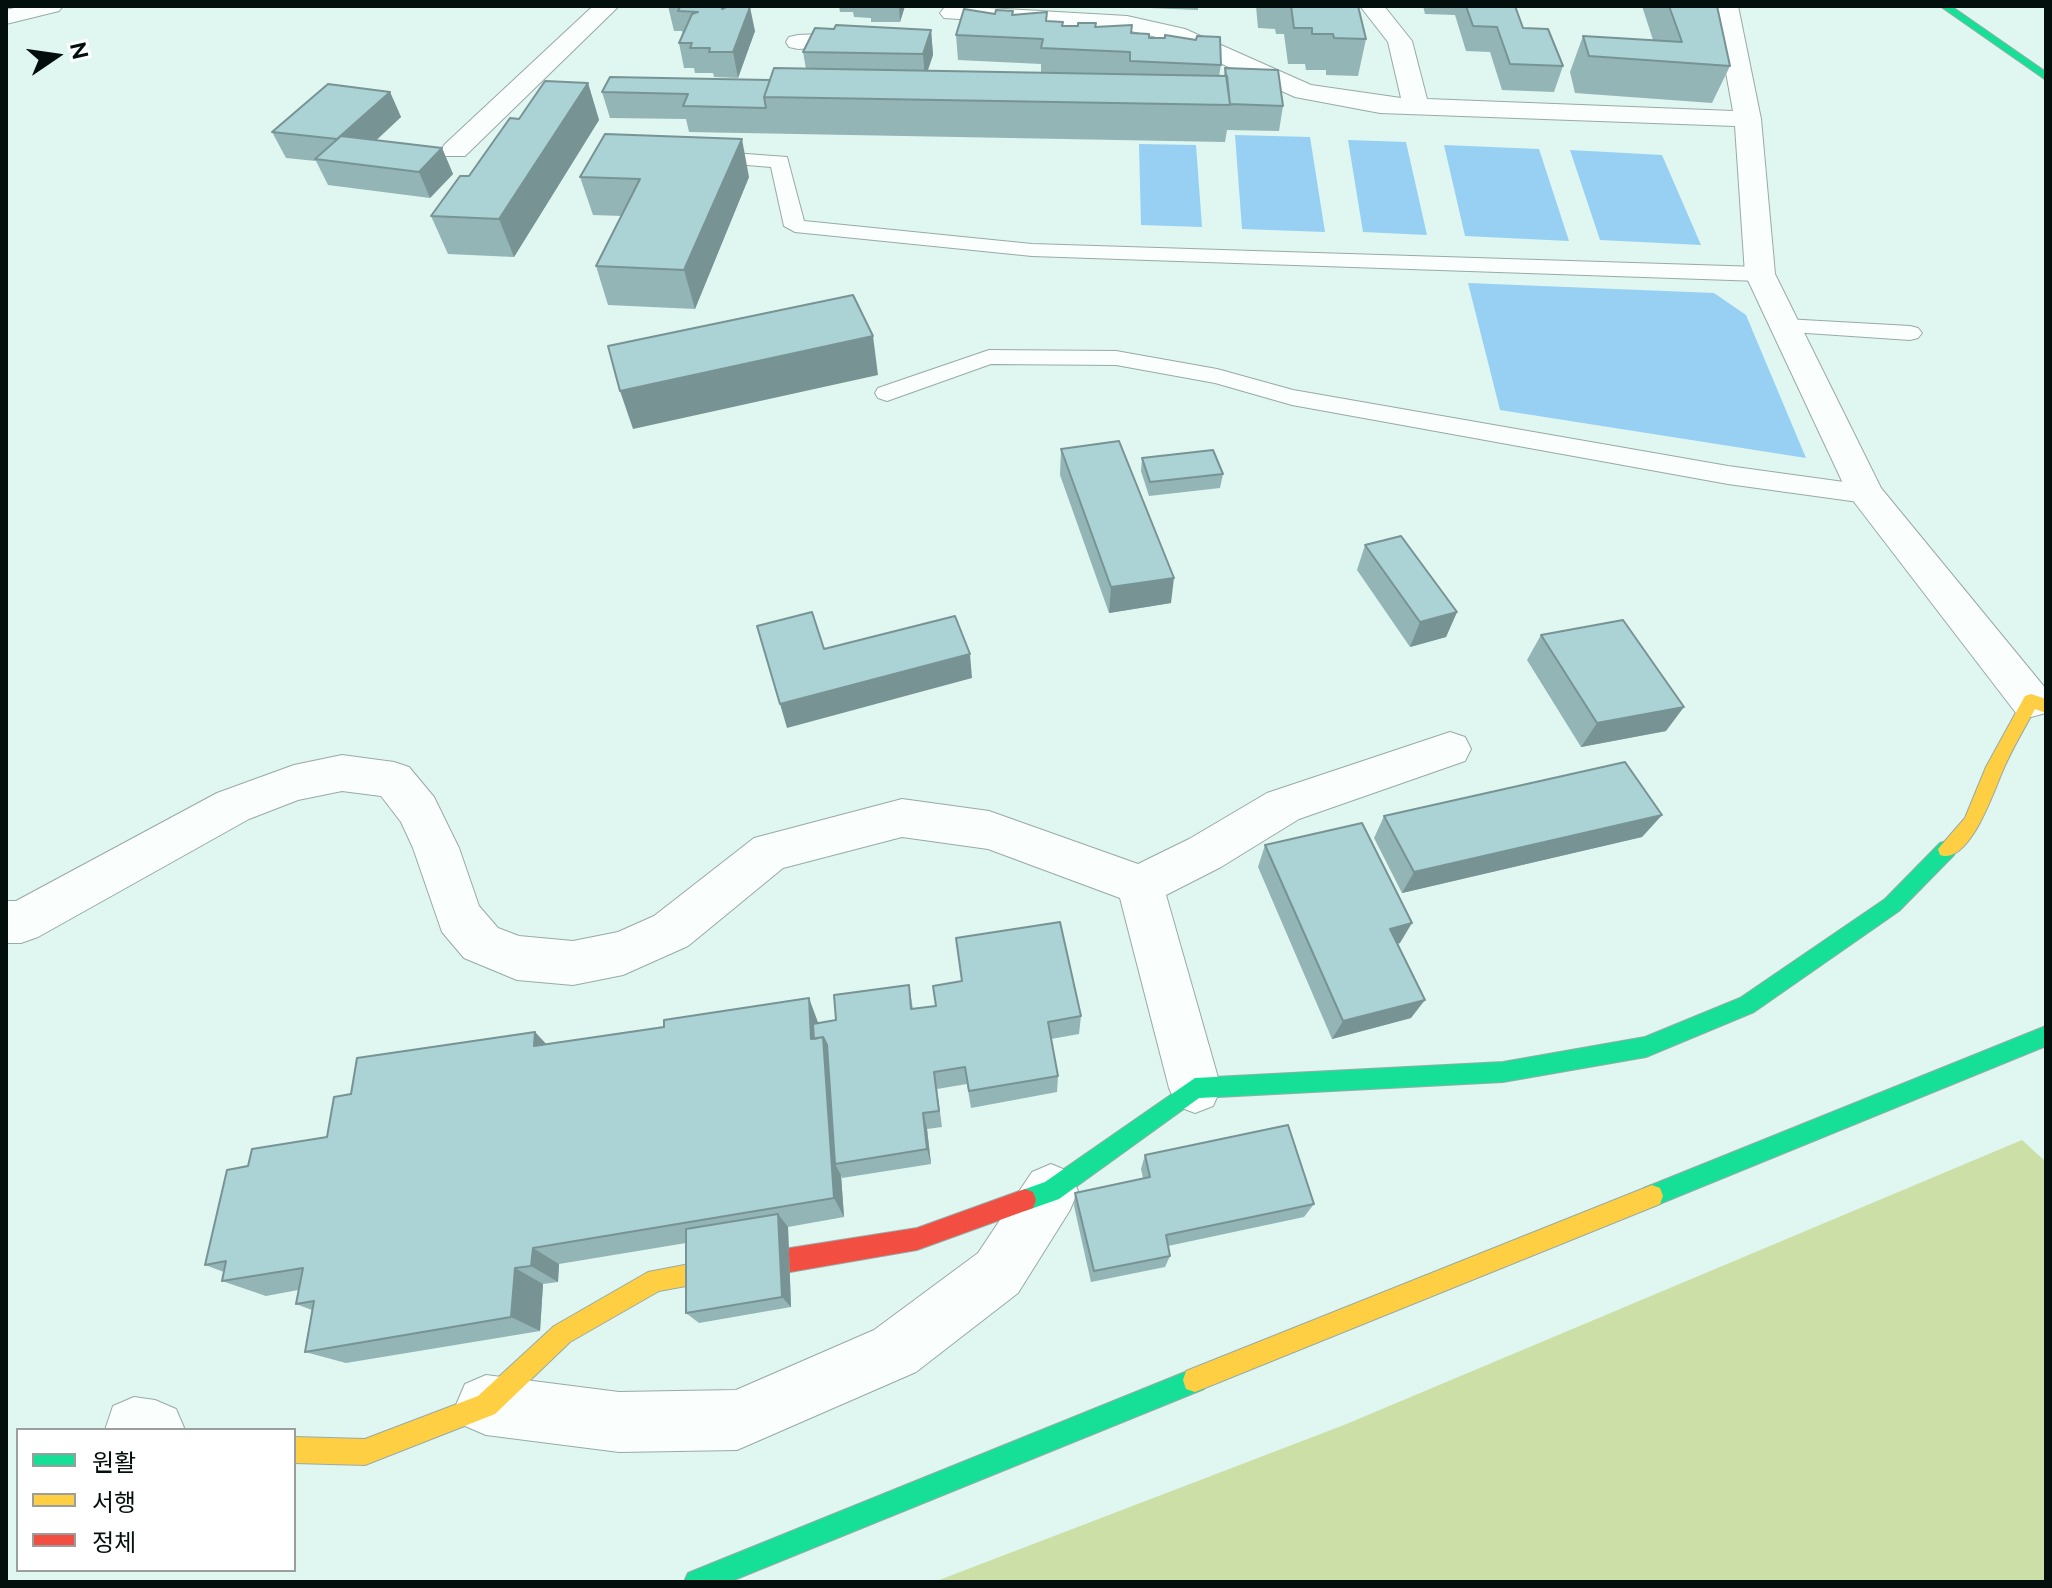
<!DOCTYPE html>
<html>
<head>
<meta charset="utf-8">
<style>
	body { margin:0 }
	#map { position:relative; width:2052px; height:1588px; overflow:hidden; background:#e0f6f1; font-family:Raleway,"Noto Sans KR",sans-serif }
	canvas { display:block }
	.frame { position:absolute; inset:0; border:8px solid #030f0c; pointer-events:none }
	.legend { position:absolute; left:16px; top:1428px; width:280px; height:144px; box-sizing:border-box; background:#fff; border:2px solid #9a9f9e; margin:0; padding:10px 14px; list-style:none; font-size:24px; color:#030f0c }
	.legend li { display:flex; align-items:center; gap:16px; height:40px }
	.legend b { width:40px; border:2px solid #9a9f9e }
	.north { position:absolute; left:16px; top:16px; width:80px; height:80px; -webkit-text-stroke:6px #fff; paint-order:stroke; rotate:77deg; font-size:22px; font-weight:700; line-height:32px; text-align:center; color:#030f0c }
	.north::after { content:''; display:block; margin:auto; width:28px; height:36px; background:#030f0c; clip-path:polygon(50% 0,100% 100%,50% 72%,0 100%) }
</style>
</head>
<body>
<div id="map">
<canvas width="2052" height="1588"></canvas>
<div class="frame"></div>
<ul class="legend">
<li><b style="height:10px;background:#16e098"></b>원활</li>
<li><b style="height:10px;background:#ffcf43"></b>서행</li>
<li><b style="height:10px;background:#f24e42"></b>정체</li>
</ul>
<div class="north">N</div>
</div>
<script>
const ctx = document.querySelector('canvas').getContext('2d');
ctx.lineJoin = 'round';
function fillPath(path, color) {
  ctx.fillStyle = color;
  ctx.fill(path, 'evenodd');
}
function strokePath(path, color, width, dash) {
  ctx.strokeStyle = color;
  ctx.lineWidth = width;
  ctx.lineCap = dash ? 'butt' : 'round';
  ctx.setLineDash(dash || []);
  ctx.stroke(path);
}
fillPath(new Path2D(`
	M2022,1140L2046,1162V1582H934L1344,1425Z`), '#cbdfa6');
fillPath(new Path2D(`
	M1235,135L1310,137L1325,232L1242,229Z
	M1348,140L1406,142L1427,235L1363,232Z
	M1139,144L1196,145L1202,227L1141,225Z
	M1444,145L1539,149L1569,241L1465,236Z
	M1570,150L1662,155L1701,245L1600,240Z
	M1468,283L1714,293L1746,315L1806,458L1500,410Z`), '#97d0f2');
const lane = new Path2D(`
	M705,151L787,157L804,221L1032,244L1760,267L1771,274L1760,281L1032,256L795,232L784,226L771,167L698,161L695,157L698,153Z
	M1785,319L1910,326L1918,328L1922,333L1918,338L1910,340L1777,331L1773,326L1777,321Z
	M989,350L1116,351L1217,369L1293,390L1728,466L1866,485L1875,488L1879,494L1875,500L1866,503L1728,484L1292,405L1215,383L1116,365L991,364L887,401L878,398L875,393L878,388Z`);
const street = new Path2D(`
	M22,6H63L59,11L6,24V10Z
	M593,6H619L465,156H445L441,150L445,144Z
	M953,6L1127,16L1185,29L1311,85L1401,98L1388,42L1360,6H1384L1412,41L1427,99L1733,111L1714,6H1738L1761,119L1775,274L1881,488L2046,689V713L2031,717L2016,713L1848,494L1745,274L1735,126L1380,113L1295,97L1169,40L1127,30L944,18L940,13L944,8Z
	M867,32L876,34L879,39L876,44L798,49L789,47L786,42L789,37L798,35Z
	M1450,732L1465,737L1471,749L1465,761L1299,819L1221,867L1166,895L1221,1088L1213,1106L1195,1113L1177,1106L1169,1088L1120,898L988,849L902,837L783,868L688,946L623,975L573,985L517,980L464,958L442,932L413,848L401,822L381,796L342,791L298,800L249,819L38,937L21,943H6V901H16L217,793L294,765L342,755L394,762L409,767L434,797L459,848L479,906L498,928L519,936L573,941L618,932L654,916L754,838L902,799L989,811L1138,864L1189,839L1267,793Z
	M1051,1164L1070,1172L1078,1191L1070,1210L1018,1293L916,1372L737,1450L619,1452L486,1435L465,1426L456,1405L465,1384L486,1375L619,1392L736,1390L874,1330L978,1253L1032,1172Z
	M134,1397L155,1400L176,1409L185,1430H105L113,1406Z`);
const fast = new Path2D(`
	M1940,6H1951L2046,72V80Z
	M1947,841L1954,843L1956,849L1954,855L1899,911L1754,1012L1646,1057L1503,1082L1199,1098L1059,1199L1025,1211L1017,1208L1014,1200L1017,1192L1045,1182L1195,1078L1503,1062L1645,1037L1740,998L1885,899L1940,843Z
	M2046,1026V1046L1652,1207L1644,1204L1641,1196L1644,1188Z
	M1195,1368L1204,1371L1207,1380L1204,1389L729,1582H684L688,1573Z`);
const slow = new Path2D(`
	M2031,694L2046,699V713L2035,709C2024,729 2012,749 2003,770C1994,790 1970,865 1940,855L1938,849L1965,818L1986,767L2025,696Z
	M1652,1185L1660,1188L1663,1196L1660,1204L1195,1392L1186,1389L1183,1380L1186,1371Z
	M700,1262L708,1266L712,1274L708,1282L659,1291L570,1342L495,1414L365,1465L294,1463V1437L365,1439L478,1396L554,1326L648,1272Z`);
const jam = new Path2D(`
	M1025,1189L1033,1192L1036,1200L1033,1208L917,1250L790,1272L782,1268L778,1260L782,1252L790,1248L917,1228Z`);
strokePath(lane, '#98aaa6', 2);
strokePath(street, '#98aaa6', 2);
strokePath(fast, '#98aaa6', 2);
strokePath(slow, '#98aaa6', 2);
strokePath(jam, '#98aaa6', 2);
fillPath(lane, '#fafefd');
fillPath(street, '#fafefd');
fillPath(fast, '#16e098');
fillPath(slow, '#ffcf43');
fillPath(jam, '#f24e42');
fillPath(new Path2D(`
	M668,6H738L755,31L738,78L714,77L713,73H695L694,68H684L679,43L683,34L682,31H674Z
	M839,6H905L900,22H871V18L854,17L853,12H840Z
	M1101,6H1198V10Z
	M1256,6H1358L1366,39L1358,76L1326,75V70H1306L1305,64H1288L1284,34H1276L1275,29L1258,28Z
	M1423,6H1515L1523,28L1563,66L1554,92L1502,90L1490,52L1466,51L1455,15L1425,14Z
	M1642,6H1717L1730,66L1712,103L1575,93L1570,72L1583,36L1653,40Z
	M1047,12V21L1063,26L1096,27L1131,33L1149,38L1221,65L1219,76H1224L1225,68L1283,106L1279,131L1227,130L1225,142L689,132L686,119L610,118L602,92L770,80L806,69L803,52L834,29L931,30L933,55L927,71L1041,73V64L958,60L956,35L995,14L1013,15Z
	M588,83L599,120L514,257L448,254L431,216L469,176L519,119Z
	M390,92L401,117L376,140L442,148L453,174L430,198L328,185L316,161L286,158L272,132Z
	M580,177H749L695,309L608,305L596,266L622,216L593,215Z
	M1061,449L1171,603L1109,613L1060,475Z
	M1142,458L1223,474L1220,488L1149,496L1141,471Z
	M1365,545L1457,612L1446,637L1410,647L1357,570Z
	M1541,635L1666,731L1581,747L1527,660Z
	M1662,815L1642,837L1402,893L1374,838L1384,816Z
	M1265,845L1400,943L1397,944L1411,1018L1332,1039L1258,867Z
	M909,985L913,1009L1081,1016L1079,1034L1051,1039L1058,1076L1057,1092L971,1108L967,1084L937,1089L942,1127L927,1129L931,1164L842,1178L841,1175L844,1217L788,1227L791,1307L699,1323L686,1313V1243L559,1264L558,1282L543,1284L540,1331L346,1363L305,1352L312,1310L296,1304L298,1290L266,1296L222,1281L224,1272L205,1265L327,1137L351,1094L535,1032L546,1044L819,1024L836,1020Z
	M1145,1155L1314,1204L1304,1217L1168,1246L1170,1256L1165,1267L1091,1282L1074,1206L1075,1193L1143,1178L1141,1169Z`), '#93b5b6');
fillPath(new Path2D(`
	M899,6H905L900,22Z
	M750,7L755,31L738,78L733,52Z
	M931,30L933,55L925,79L923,54Z
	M588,83L599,120L514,257L499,219Z
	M390,92L401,117L351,164L337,139Z
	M742,139L749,177L695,309L684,270Z
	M442,148L453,174L430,198L419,172Z
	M873,336L878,375L633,429L620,391Z
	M1174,578L1171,603L1109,613L1111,587Z
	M1457,612L1446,637L1410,647L1420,622Z
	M970,654L972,678L787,728L780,704Z
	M1684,707L1666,731L1581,747L1597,723Z
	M1662,815L1642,837L1402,893L1414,872Z
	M1412,923L1400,943L1378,949L1390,929Z
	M809,998L819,1025L820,1046L811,1039Z
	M1425,1000L1411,1018L1332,1039L1343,1021Z
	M535,1032L559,1058L534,1046Z
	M823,1037L833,1063L835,1164L841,1175L844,1217L834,1198Z
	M923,1113L927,1129L931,1164L927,1149Z
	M778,1214L788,1227L791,1307L782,1297Z
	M533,1248L559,1264L558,1282L531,1266Z
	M515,1268L543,1284L540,1331L511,1317Z`), '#789394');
const building = new Path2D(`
	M668,6H723L722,9L728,6L750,7L733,52H709L710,48H690L692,43H679L692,14L698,12L678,11L680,7Z
	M1291,6H1358L1366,39L1334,38L1333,34H1312V28H1294Z
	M1466,6H1515L1523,28L1548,29L1563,66L1510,64L1497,27L1473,26Z
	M1669,6H1717L1730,66L1589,56L1583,36L1682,42Z
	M964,9L995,14L996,10L1013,11L1012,15L1047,12L1046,21L1063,22L1062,26H1078V23H1096L1095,27L1132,25L1131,33L1149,34V38H1165V35L1196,40L1197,36L1220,37L1221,65L1130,61V52L1041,48L1043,39L956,35Z
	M836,25L931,30L923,54L803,52L815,28L834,29Z
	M774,68L1227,76L1230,105L764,97Z
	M1225,68L1278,70L1283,106L1230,104Z
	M610,77L770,80L764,97L766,108L683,106L688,94L602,92Z
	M545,81L588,83L499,219L431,216L460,176H469L510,118L519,119Z
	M328,84L390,92L337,139L272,132Z
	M605,134L742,139L684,270L596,266L640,179L580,177Z
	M341,136L442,148L419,172L315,159Z
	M853,295L873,336L620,391L608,346Z
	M1119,441L1174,578L1111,587L1061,449Z
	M1213,450L1223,474L1150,482L1142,458Z
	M1401,536L1457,612L1420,622L1365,545Z
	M812,612L824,649L955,616L970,654L780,704L757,626Z
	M1623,620L1684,707L1597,723L1541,635Z
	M1625,762L1662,815L1414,872L1384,816Z
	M1362,823L1412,923L1390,929L1425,1000L1343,1021L1265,845Z
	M1060,922L1081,1016L1048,1022L1058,1076L969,1091L965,1067L934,1072L939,1111L923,1113L927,1149L835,1164L827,1045L823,1037L814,1039L813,1024L836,1020L834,995L909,985L911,1009L936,1006L933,986L962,981L956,938Z
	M809,998L811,1039L823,1037L834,1198L533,1248L531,1266L515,1268L511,1317L305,1352L314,1301L296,1304L303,1268L222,1281L226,1261L205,1265L227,1170L248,1166L252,1149L327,1137L334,1097L351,1094L357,1058L535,1032L534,1046L664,1027V1020Z
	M1288,1125L1314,1204L1166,1235L1170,1256L1094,1271L1075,1193L1150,1177L1145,1155Z
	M778,1214L782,1297L686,1313V1229Z`);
fillPath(building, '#abd2d4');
strokePath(building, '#789394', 2);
</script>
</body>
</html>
